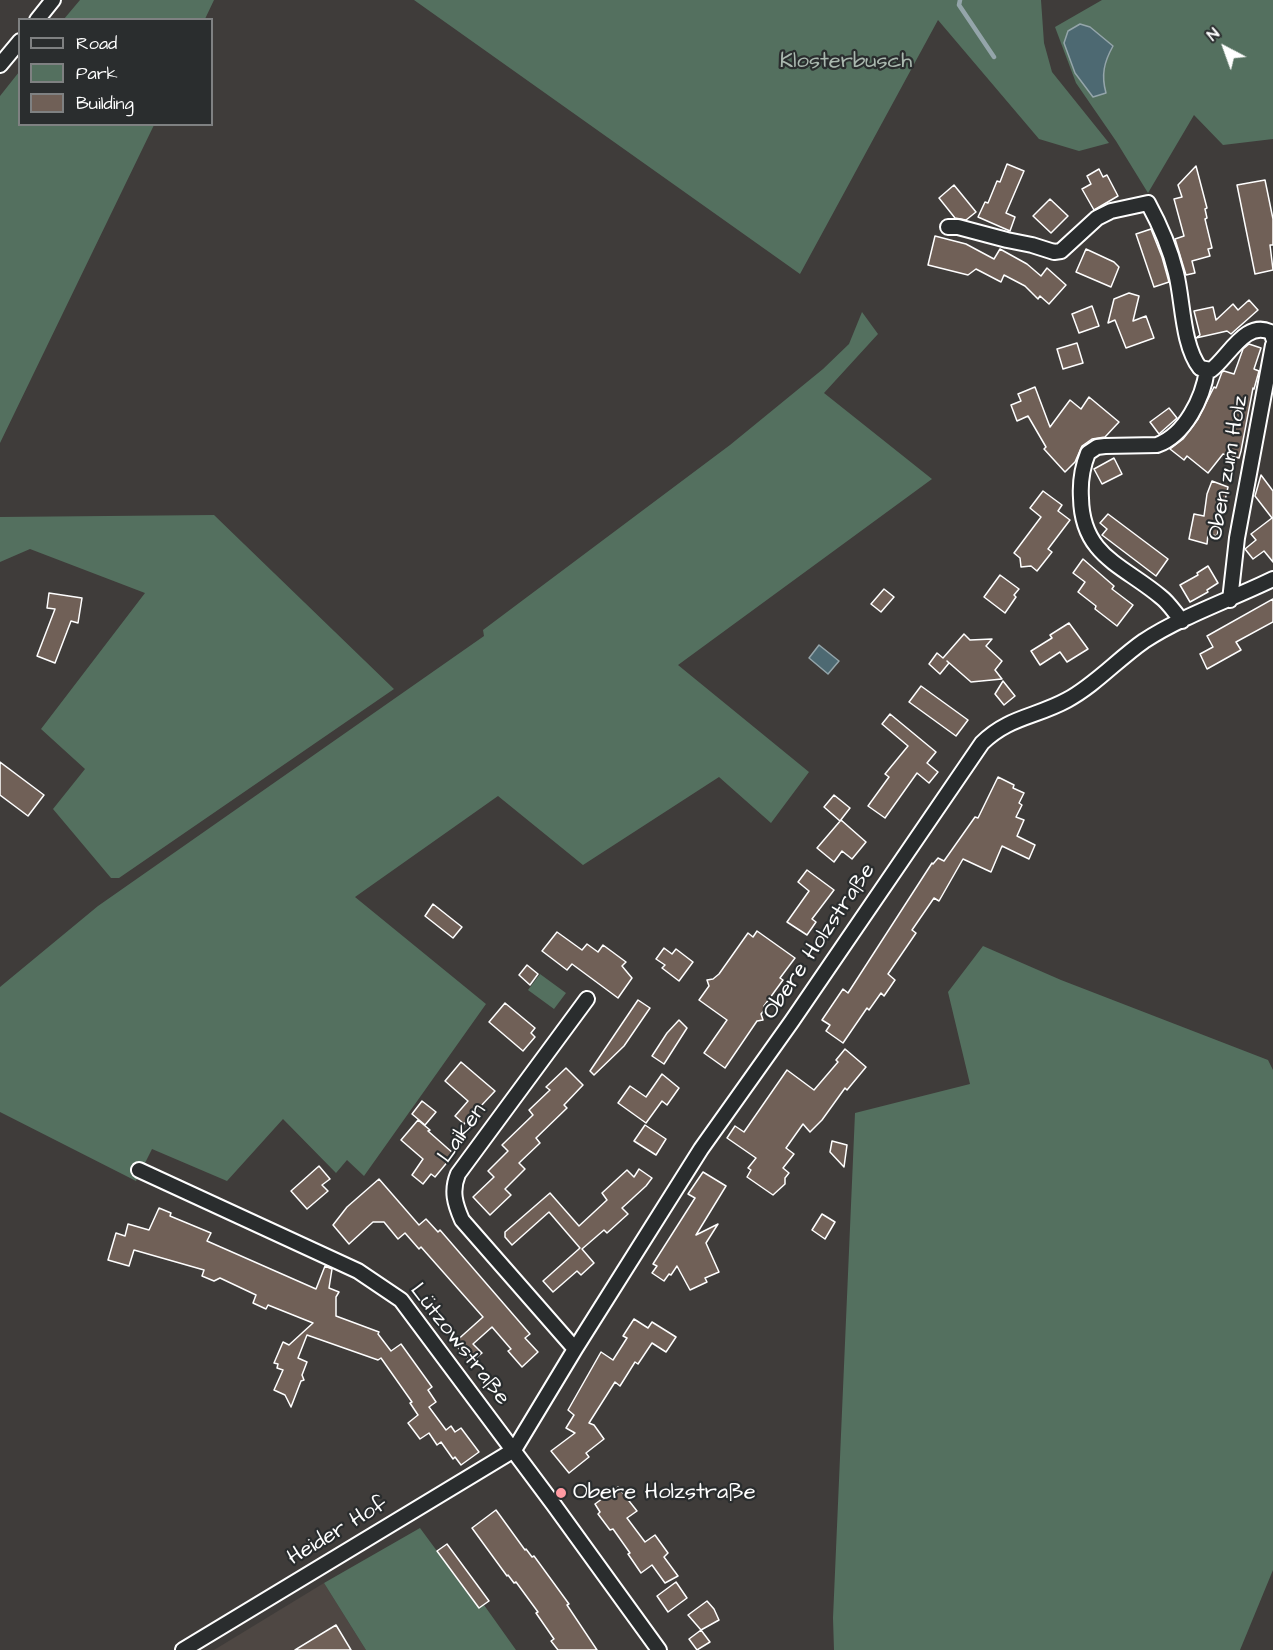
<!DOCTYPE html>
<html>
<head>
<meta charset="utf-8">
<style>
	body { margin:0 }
	#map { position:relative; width:1273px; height:1650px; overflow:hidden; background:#3f3c3a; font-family:"Architects Daughter",sans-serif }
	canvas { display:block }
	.legend { position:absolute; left:18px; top:18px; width:195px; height:108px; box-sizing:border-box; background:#2a2d2e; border:2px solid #7f8182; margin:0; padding:8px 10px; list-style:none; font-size:18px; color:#fff }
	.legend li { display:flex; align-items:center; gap:12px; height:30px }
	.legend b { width:30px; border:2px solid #7f8182 }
	.north { position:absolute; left:1195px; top:18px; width:60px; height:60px; -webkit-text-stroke:4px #2a2d2e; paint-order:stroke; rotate:319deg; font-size:16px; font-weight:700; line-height:24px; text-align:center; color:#fff }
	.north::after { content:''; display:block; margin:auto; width:21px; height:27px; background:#fff; clip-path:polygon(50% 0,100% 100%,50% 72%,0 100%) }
</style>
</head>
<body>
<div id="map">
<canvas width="1273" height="1650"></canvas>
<ul class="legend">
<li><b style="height:8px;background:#2a2d2e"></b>Road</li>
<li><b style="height:16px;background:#54705f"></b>Park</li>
<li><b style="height:16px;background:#706057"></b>Building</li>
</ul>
<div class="north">N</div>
</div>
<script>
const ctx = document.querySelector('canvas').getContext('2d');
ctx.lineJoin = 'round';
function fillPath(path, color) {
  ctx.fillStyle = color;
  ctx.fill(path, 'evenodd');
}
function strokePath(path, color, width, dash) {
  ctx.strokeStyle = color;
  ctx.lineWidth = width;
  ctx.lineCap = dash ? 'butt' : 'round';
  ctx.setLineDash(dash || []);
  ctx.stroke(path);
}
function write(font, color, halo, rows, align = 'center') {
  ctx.font = font + ' "Architects Daughter",sans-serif';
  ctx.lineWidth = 4.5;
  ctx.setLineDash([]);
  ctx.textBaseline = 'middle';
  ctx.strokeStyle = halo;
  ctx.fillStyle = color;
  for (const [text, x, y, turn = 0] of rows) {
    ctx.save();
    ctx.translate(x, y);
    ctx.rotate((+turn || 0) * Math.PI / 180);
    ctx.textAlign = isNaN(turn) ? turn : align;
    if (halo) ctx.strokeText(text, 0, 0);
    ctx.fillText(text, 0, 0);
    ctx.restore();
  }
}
fillPath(new Path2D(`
	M324,1583L366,1650H214Z`), '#4e4743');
fillPath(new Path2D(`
	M80,0H214L205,19H64Z
	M414,0H1041L1044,43L1052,72L1109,143L1079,151L1039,139L938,20L800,274Z
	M1102,0H1273V139L1223,145L1194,115L1148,193L1116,141L1076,83L1055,27Z
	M19,72L20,124L154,125L0,443V96Z
	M862,312L878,334L824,393L932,479L678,665L809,772L771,823L719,777L583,865L498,796L355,897L486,1004L364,1176L347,1160L336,1173L283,1119L227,1181L152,1149L136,1181L0,1112V987L98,906L484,636L483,630L730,445L823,369L849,344Z
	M214,515L394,689L119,878H111L53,809L85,769L41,729L145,593L30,549L0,562V517Z
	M983,946L1061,980L1268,1060L1273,1070V1570L1240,1650H834L833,1618L855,1113L970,1084L948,992Z
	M540,974L566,993L554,1009L528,990Z
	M420,1528L479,1608L484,1605L516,1650H366L324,1583Z`), '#54705f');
const water = new Path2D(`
	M1080,24L1090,27L1113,46C1104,62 1101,75 1106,93L1093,97L1075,73L1064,43L1068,31Z
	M819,645L839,661L828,674L809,658Z`);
fillPath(water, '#4d6972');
strokePath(water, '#94a5aa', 1.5);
strokePath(new Path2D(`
	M960,0L959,5L994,57`), '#94a5aa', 4.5);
const building = new Path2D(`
	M1007,164L1024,171L1006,213L1015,217L1010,231L978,217L985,202L988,203L997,181L1000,182Z
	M1196,166L1207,208L1205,209L1207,218L1205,219L1212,248L1208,249L1210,256L1192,261L1195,273L1186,275L1175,239L1184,236L1174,199L1182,197L1178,185Z
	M1099,169L1103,177L1107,175L1118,196L1094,210L1082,189L1091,184L1087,176Z
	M1265,180L1273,219V245H1270L1273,270L1255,274L1237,185Z
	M954,185L976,212L966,220L955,218L939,198Z
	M1050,199L1068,216L1051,233L1033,216Z
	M1151,229L1162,257L1169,282L1154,287L1136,234Z
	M935,236L966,244L994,259L1000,249L1027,264L1041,276L1047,268L1066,285L1049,304L1040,296L1038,299L1025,286L1004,275L1001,282L976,269L968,275L928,265Z
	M1086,249L1114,262L1119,267L1111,287L1076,272Z
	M1129,293L1139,296L1133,321L1146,316L1154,338L1126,348L1115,320L1108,323L1114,299Z
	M1249,300L1258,310L1231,334L1227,331L1196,338L1200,335L1194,311L1213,307L1216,320L1233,304L1238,310Z
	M1092,306L1099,326L1079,333L1072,314Z
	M1077,343L1083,363L1063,369L1057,349Z
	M1249,344L1261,348L1254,369L1259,371L1254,389L1253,388L1241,451L1239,458L1223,454L1208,473L1187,456L1184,460L1170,449L1183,439L1198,419L1214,387L1216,388L1222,372L1224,371L1234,374L1243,349Z
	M1035,387L1050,427L1070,400L1081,409L1089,397L1119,422L1105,437L1092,439L1082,446L1075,462L1065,472L1044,449L1046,447L1028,416L1017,421L1011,405L1021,401L1018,394Z
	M1169,408L1177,418L1159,434L1150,422Z
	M1114,458L1122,474L1102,484L1094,469Z
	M1261,475L1273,491V562L1264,551L1253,559L1245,549L1256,540L1251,534L1272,518L1255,496Z
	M1212,481L1228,487L1217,536L1208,534L1207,544L1189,539L1194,514L1204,516L1207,494Z
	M1043,491L1062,505L1058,511L1070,520L1048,549L1052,552L1037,571L1031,566L1021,567L1020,558L1014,553L1041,517L1030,508Z
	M1108,514L1168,559L1156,576L1102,535L1107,529L1100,523Z
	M1083,559L1114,586L1112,589L1133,605L1117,626L1095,609L1096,606L1078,592L1085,582L1073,573Z
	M1208,566L1218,583L1207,590L1208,592L1190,602L1180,585L1198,575L1197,573Z
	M1000,575L1019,589L1014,595L1016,597L1005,613L984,597Z
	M884,589L894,597L881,612L871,604Z
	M49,593L82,598L78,623L71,621L55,663L37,656L55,609L47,608Z
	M1273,599V622L1236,642L1241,650L1207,669L1200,654L1213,647L1207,636Z
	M1069,623L1088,649L1067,662L1060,652L1040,665L1031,651L1052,638L1050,635Z
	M964,634L970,640L992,639L986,646L1002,661L995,670L1002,679L971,682L947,661L949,663L940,674L929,664L937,653L943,658Z
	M1003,681L1015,696L1004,705L995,694Z
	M921,686L968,720L956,736L909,702Z
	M890,714L936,752L927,763L938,772L929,783L917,773L885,818L868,806L889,777L885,774L908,746L882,724Z
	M0,762L44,795L28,816L0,795Z
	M998,777L1014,785L1013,788L1024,793L1019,803L1022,805L1016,817L1024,820L1017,836L1035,845L1029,859L1002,846L991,872L963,859L939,901L934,898L912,930L916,933L888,974L895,980L884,996L881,993L869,1010L867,1008L843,1043L826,1031L830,1025L822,1020L843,989L848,993L932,863L933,864L938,858L944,861L975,817L978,818Z
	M834,795L850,808L840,821L824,807Z
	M841,820L866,842L852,859L842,851L834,862L817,848Z
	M807,870L834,890L812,919L816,922L807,935L787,922L809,891L798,882Z
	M433,904L462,927L453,938L425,916Z
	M757,931L795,958L780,978L783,980L764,1006L766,1008L761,1014L763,1020L757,1021L725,1068L704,1053L727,1020L699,1000L709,986L707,980L713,979L719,974L748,933L753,937Z
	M557,932L582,950L587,944L598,952L603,945L626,962L622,966L632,978L618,998L572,964L567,970L542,951Z
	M664,948L672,954L676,949L693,962L679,981L662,968L665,965L656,959Z
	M527,965L538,974L530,985L519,975Z
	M638,1000L650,1008L624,1046L594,1075L590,1071Z
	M505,1003L535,1028L531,1033L535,1037L523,1051L489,1022Z
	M679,1020L687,1028L664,1064L652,1056L667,1033Z
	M845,1049L866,1067L847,1090L845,1088L822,1120L810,1132L803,1124L786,1148L794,1154L783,1168L789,1173L785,1178V1184L773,1195L747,1177L751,1170L748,1168L756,1158L727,1138L735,1126L744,1132L787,1070L814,1090L838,1062L836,1060Z
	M461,1062L495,1091L464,1124L455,1116L468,1101L445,1081Z
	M566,1068L583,1085L564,1105L567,1108L536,1138L540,1143L519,1163L525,1169L505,1189L511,1195L490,1215L473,1197L494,1177L488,1171L508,1151L502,1145L533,1115L529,1110L550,1090L546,1087Z
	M662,1074L679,1088L667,1105L662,1101L646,1123L618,1103L630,1086L646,1097Z
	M422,1101L436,1112L425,1125L412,1114Z
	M418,1120L430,1130L428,1131L454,1154L435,1177L431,1174L423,1184L412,1175L423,1159L401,1140Z
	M645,1125L666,1139L656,1155L634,1141Z
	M832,1141L847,1145L844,1167L830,1152Z
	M319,1166L330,1179L322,1185L328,1191L307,1209L291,1191Z
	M639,1169L652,1178L646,1186L622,1208L628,1214L607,1233L604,1230L582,1249L594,1263L581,1275L577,1271L553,1292L543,1281L580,1248L549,1212L512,1245L505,1237V1232L550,1193L579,1226L607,1200L602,1193L627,1170L634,1177Z
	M703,1172L726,1186L696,1235L718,1224L706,1243L719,1272L705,1278L707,1282L690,1290L677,1266L671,1275L669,1274L664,1281L652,1273L657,1266L653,1264L695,1198L688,1194Z
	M379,1179L419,1225L426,1219L438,1232L440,1230L530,1334L525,1338L538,1352L522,1367L508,1351L511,1349L492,1327L473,1344L482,1353L471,1362L454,1343L483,1317L421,1247L419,1249L405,1233L398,1239L384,1222H373L349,1244L333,1225L347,1207Z
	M159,1208L171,1213L170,1216L211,1233L207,1241L316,1289L325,1266L332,1269L329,1288L339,1292L336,1297V1316L379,1332L378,1334L391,1351L401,1344L432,1387L428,1390L436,1402L429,1407L446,1430L451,1426L455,1432L461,1428L479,1452L461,1465L455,1457L453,1459L441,1442L437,1445L429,1433L420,1439L408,1423L418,1415L410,1403L412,1402L381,1358L378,1360L307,1335L298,1358L307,1362L302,1375L304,1380L301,1381L291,1407L285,1395L274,1390L283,1370L277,1368L278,1364L274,1363L283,1342L289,1345L313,1323L268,1305L266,1309L253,1303L256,1295L220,1278L214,1281L202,1276L204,1270L134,1250L129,1266L108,1260L116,1233L125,1236L128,1224L149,1230Z
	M822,1214L835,1222L825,1239L812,1230Z
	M634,1319L648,1328L652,1322L676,1337L666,1352L652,1343L638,1364L635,1362L620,1386L615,1382L589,1423L594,1425L604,1439L586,1453L589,1457L569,1473L551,1451L575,1433L566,1428L574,1415L568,1410L601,1352L613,1360L627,1338L623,1336Z
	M618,1487L637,1511L627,1518L645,1542L655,1535L668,1553L664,1557L678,1576L665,1583L652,1565L641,1573L628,1554L630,1553L613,1529L610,1530L598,1514L600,1512L595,1504Z
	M496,1510L525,1550L526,1549L532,1557L534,1556L569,1604L567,1605L597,1650H558L551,1641L554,1639L536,1613L538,1612L516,1582L514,1583L508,1575L507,1576L472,1528Z
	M447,1544L489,1601L479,1608L437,1551Z
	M676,1582L687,1598L668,1612L657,1596Z
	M707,1601L714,1609L719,1620L701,1630L710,1642L697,1650L689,1639L701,1630L688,1615Z
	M336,1625L351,1650H295Z`);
fillPath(building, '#706057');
strokePath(building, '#fff', 1.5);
const minor = new Path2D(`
	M37,20L53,0
	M0,65L20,41
	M948,227H958L1007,240L1032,245L1054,252L1061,251L1097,218L1111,211L1148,203C1160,225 1170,248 1176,273C1183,300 1182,345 1200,368L1211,370C1228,358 1246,318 1272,333L1273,338
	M1230,600L1237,538L1273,345
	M1182,621C1175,613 1169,603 1161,597C1123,565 1082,556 1081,498C1080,483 1082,468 1088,453L1097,447L1105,446L1157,445C1185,435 1203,398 1207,370
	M139,1170L358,1271L401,1300L554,1505L659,1650
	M575,1349L462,1220C455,1204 451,1191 458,1174L587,999
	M183,1650L514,1450L575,1349L701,1149L792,1021L982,743C1008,717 1036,717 1067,700C1095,685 1118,659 1144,641C1182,616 1232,599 1273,579`);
strokePath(minor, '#fff', 18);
strokePath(minor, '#2a2d2e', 14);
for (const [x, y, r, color] of [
	[561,1493,6,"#ff9aa2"]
]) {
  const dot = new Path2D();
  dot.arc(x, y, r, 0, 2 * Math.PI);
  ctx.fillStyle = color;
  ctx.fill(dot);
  strokePath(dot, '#2a2d2e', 2);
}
write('22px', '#aab8af', '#2a2d2e', [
	["Klosterbusch",846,62]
]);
write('22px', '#fff', '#2a2d2e', [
	["Oben zum Holz",1229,468,-80],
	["Obere Holzstraße",820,942,-56],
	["Laiken",463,1134,-55],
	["Lützowstraße",459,1345,52],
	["Heider Hof",338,1532,-31]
]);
write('22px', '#fff', '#2a2d2e', [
	["Obere Holzstraße",573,1493]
], 'left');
</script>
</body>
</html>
